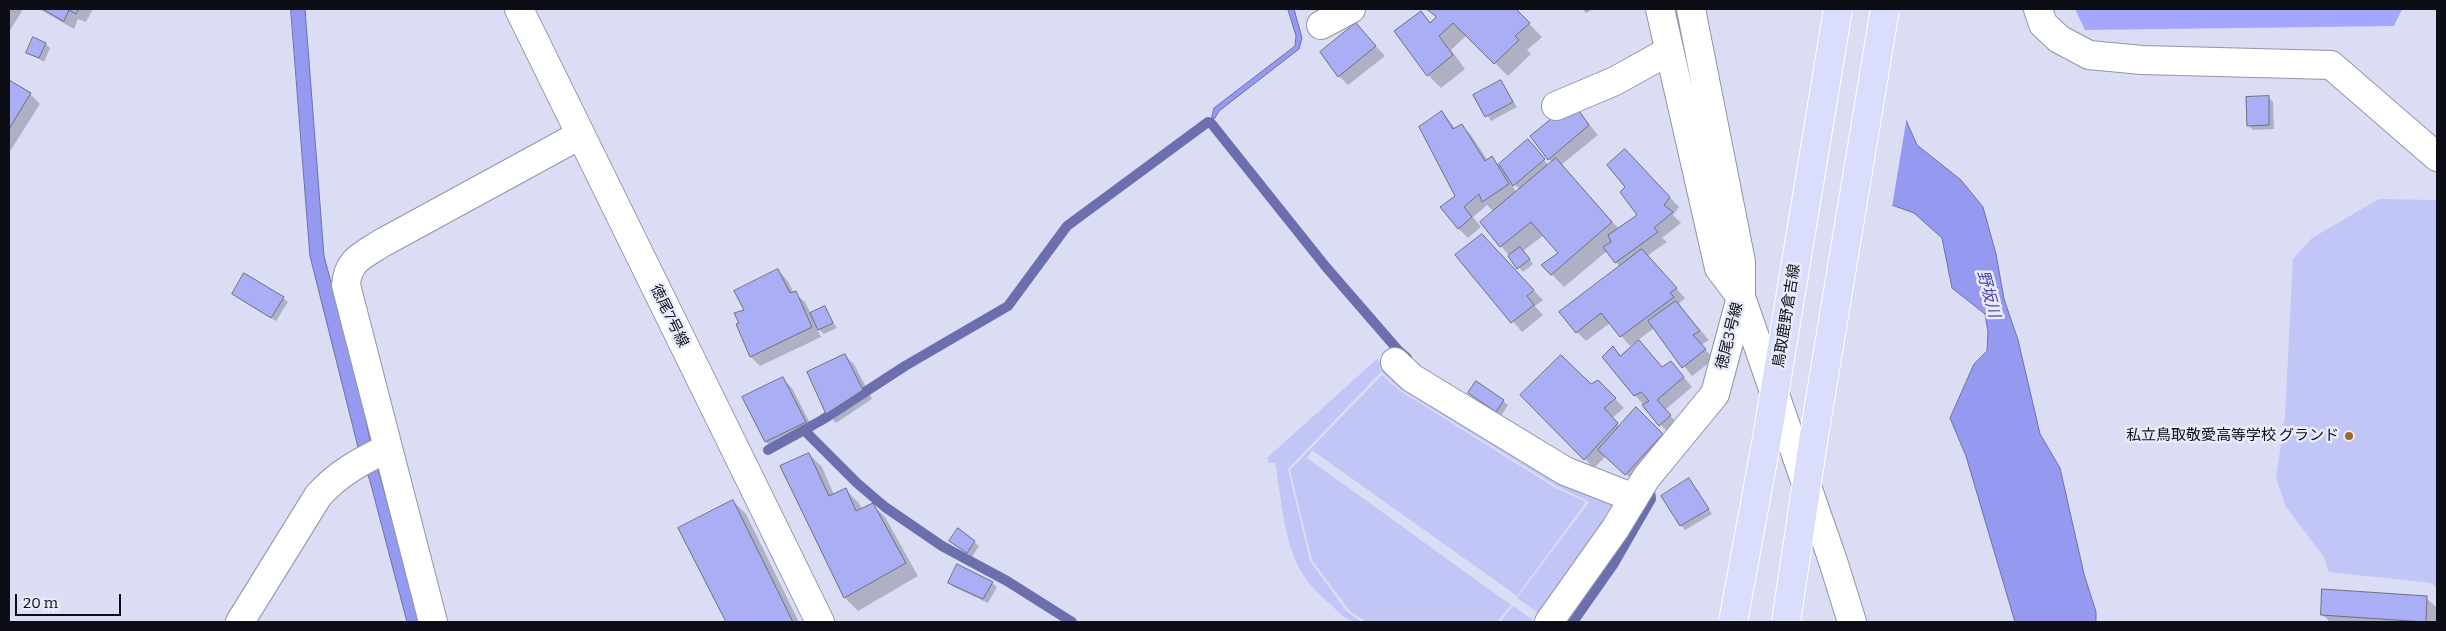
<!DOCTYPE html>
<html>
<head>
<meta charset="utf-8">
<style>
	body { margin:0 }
	#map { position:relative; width:2446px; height:631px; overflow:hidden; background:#dbddf4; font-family:Bitter,serif }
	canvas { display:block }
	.frame { position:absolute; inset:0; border:10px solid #0d0e15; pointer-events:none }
	.scale { position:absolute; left:15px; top:594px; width:106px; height:22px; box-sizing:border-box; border:2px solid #0d0e15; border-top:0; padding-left:6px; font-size:15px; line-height:18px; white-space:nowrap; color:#0d0e15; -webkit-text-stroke:4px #e9ebfd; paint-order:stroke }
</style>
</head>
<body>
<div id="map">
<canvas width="2446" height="631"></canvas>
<div class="frame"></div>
<div class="scale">20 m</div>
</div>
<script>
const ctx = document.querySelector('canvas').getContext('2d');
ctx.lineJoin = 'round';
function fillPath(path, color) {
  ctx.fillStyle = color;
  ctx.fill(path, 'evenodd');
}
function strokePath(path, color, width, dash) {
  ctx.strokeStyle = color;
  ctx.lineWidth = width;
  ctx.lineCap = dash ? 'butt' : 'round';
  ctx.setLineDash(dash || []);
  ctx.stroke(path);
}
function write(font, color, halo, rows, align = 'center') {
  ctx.font = font + ' Bitter,"Noto Sans JP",serif';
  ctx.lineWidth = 5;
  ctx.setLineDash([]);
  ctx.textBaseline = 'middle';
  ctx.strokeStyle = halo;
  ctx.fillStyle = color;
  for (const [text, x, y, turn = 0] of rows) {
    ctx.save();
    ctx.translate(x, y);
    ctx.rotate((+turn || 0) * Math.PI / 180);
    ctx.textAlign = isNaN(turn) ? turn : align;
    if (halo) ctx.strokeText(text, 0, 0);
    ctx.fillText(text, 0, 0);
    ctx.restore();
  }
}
fillPath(new Path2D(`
	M2379,199L2437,200V588L2431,583L2329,572L2324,557L2286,507L2276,478L2285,417L2293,259L2312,238Z
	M1377,359L1385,367L1617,503L1540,614L1517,598L1589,502L1555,485L1400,389L1381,372L1288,469L1310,561L1347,612L1362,622C1346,622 1342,615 1330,604C1321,596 1311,587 1304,576C1283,544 1282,499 1275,463H1269L1267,458Z
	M1382,375L1399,390L1554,487L1586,502L1517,596L1312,450L1307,458L1511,605L1497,622H1366L1349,610L1312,560L1290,470Z
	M1513,606L1533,620L1531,622H1500Z`), '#c2c6f6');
fillPath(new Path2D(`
	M2075,9H2402L2394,26L2085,30Z`), '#a3a7ff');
const water = new Path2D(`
	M291,9H305L324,256L359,388L371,445L421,622H407L370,481L359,451L310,256Z
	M1288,9H1294L1302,38L1299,49L1219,111L1215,118L1211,120L1214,108L1295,46L1296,36Z
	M1905,118L1917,145L1961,180L1983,207L1996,254L2004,299L2018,340L2040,434L2060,468L2084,574L2096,612V622H2015L1966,456L1950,418L1974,364L1987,351L1988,332L1985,314L1952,288L1942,238L1914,213L1889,204Z`);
fillPath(water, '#9599ef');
strokePath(water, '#6c6fae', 1);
fillPath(new Path2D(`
	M1798,9H1843L1907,116L1892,207L1887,205L1797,12Z`), '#dbddf4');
fillPath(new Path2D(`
	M9,9H20L22,11L9,32Z
	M39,9H93L86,22L78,19L74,29Z
	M1429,9H1515L1542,37L1527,50L1531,54L1508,76L1467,35L1451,50L1465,69L1441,88L1428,75L1421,12L1431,23L1438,18Z
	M1582,9H1593L1586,13Z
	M1356,25L1385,56L1348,85L1339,76Z
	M46,44L50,48L44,62L28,52Z
	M9,81L30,94L40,104L9,153Z
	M1501,82L1517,107L1491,121L1475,96Z
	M2268,97L2273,102L2274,129L2253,130L2248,125Z
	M1575,107L1598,135L1561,165L1619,229L1639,215L1627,187L1634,160L1679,207L1673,215L1681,223L1662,238L1667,242L1647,256L1685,298L1679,303L1681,308L1709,340L1701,345L1714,359L1692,376L1654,328L1630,346L1610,323L1586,341L1577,332L1620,267L1607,251L1564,287L1543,265L1559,253L1544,235L1523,251L1533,264L1523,272L1501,246L1494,212L1487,205L1473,217L1481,227L1468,238L1458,228L1456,197L1442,112L1456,129L1462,126L1471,135L1488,161L1492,158L1503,169L1532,145L1549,166L1553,163L1549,159L1560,120ZM1512,182L1520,190L1517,193L1511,183Z
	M1491,245L1543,300L1535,306L1543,315L1522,332L1457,255Z
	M778,270L787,280L794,293L805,302L811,314L824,308L837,328L824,334L816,327L821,337L760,366L751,357L740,323L745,310Z
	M234,294L283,298L288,302L276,321Z
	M1613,348L1621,356L1648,351L1663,368L1671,362L1692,387L1665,410L1679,425L1669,434L1635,395Z
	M844,355L854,364L872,399L836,423L827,414L808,372Z
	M782,378L792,388L814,431L775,451L766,442L744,398Z
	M1598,381L1624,408L1612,418L1620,427L1636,408L1671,444L1636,483L1606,456L1594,468L1522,395L1591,386Z
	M1470,393L1503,401L1508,405L1501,416Z
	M809,454L822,467L834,495L846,490L859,503L862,509L872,504L885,517L918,576L858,611L845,598L782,467Z
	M1689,480L1712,514L1685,530L1681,525Z
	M733,501L746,514L799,622H727L680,528Z
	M958,530L979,546L972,557L956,545Z
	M949,582L992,583L997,587L988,603L954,587Z
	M2426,598L2436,607L2437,619L2435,621L2437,622H2330L2322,614Z`), '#0003');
strokePath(new Path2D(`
	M1211,123L1326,267L1398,350L1407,358
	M804,430L857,483L885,507L942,546L1007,581L1072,622
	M768,450L822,420L905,366L1008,306L1067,226L1208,122
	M1573,622L1613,565L1651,499L1650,491`), '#6c6fae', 10);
const building = new Path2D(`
	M43,9H79L76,14L69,10L64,21Z
	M1427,9H1516L1530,23L1515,36L1519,40L1494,64L1453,23L1439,36L1453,55L1427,76L1394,31L1421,11L1430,23L1436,17Z
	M1356,23L1376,46L1338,77L1320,52Z
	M33,37L46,43L39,58L26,53Z
	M9,80L31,93L9,129Z
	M1501,80L1513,102L1485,117L1473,95Z
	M2269,96V125L2247,126L2246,97Z
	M1575,105L1589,125L1548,160L1530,136L1556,115L1559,119Z
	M1442,111L1453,129L1462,124L1485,161L1492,156L1509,184L1482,202L1479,194L1464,207L1472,217L1458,229L1440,207L1455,196L1419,127Z
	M1528,139L1545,159L1513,186L1499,164Z
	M1625,149L1670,197L1664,205L1673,212L1654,228L1658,232L1615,263L1603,247L1611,242L1608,235L1637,215L1620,192L1625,187L1607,165Z
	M1556,158L1612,222L1551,275L1541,265L1558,253L1531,222L1500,247L1480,222Z
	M1482,234L1534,290L1527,296L1534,305L1511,323L1455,255Z
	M1520,247L1530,259L1517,269L1508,256Z
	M1642,249L1677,288L1670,293L1674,297L1620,337L1601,313L1576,333L1559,312Z
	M778,269L790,293L796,291L812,327L750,357L736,324L739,323L734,313L744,310L734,291Z
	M244,273L284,297L271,318L232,294Z
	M1676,301L1700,331L1693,335L1706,349L1682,368L1648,321Z
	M825,306L833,323L818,330L810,313Z
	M1639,340L1662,367L1671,361L1684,377L1657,400L1671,415L1659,426L1642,405L1649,401L1641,392L1634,396L1602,357L1613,346L1620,356Z
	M845,354L863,390L826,414L807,372Z
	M1561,355L1591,384L1598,380L1616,398L1604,408L1618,423L1584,460L1520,395Z
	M783,377L806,422L765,442L742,397Z
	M1476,381L1504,400L1496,412L1468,393Z
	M1636,407L1663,434L1625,475L1598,450Z
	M809,453L829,496L846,488L856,511L873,503L906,563L844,598L780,466Z
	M1689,478L1709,509L1680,526L1661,496Z
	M733,500L793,622H726L678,528Z
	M958,528L975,541L967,553L949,541Z
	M957,564L993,582L983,599L948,583Z
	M2322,589L2427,596L2426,622L2321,615Z`);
fillPath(building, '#aaaff5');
strokePath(building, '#6c6e82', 1);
const minor = new Path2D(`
	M1691,9L1741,262V297L1833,561L1852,622
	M2038,9L2043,24L2059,39L2089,55L2142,60L2331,65L2437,157
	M1321,25L1351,9
	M1556,106L1615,81L1669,51
	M1395,362L1412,378L1565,471L1634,498
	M240,622L318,496C337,474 361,461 388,448
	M433,622L346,285C348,260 362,256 382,243L580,135
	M1549,622L1615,529L1646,478L1715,394L1741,297L1719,268L1660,9`);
const tertiary = new Path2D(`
	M519,9L820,622`);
strokePath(minor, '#9295aa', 30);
strokePath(tertiary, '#9295aa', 30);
strokePath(minor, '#fff', 28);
strokePath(tertiary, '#fff', 28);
const primaryBridge = new Path2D(`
	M1733,622L1767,438L1838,9
	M1786,622L1813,442L1885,9`);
strokePath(primaryBridge, '#fff', 30, []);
strokePath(primaryBridge, '#daddfb', 28);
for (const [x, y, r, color] of [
	[2349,436,5,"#9e6a21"]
]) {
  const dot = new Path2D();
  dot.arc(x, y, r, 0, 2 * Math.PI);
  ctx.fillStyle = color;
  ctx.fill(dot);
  strokePath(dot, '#e9ebfd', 2);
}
write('15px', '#0d0e15', '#e9ebfd', [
	["徳尾7号線",669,316,64],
	["鳥取鹿野倉吉線",1787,316,-81],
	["徳尾3号線",1730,336,-76]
]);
write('15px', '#0d0e15', '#e9ebfd', [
	["私立鳥取敬愛高等学校 グランド",2339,436]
], 'right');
write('italic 16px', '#4c46aa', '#e9ebfd', [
	["野坂川",1988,294,75]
]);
</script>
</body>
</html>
